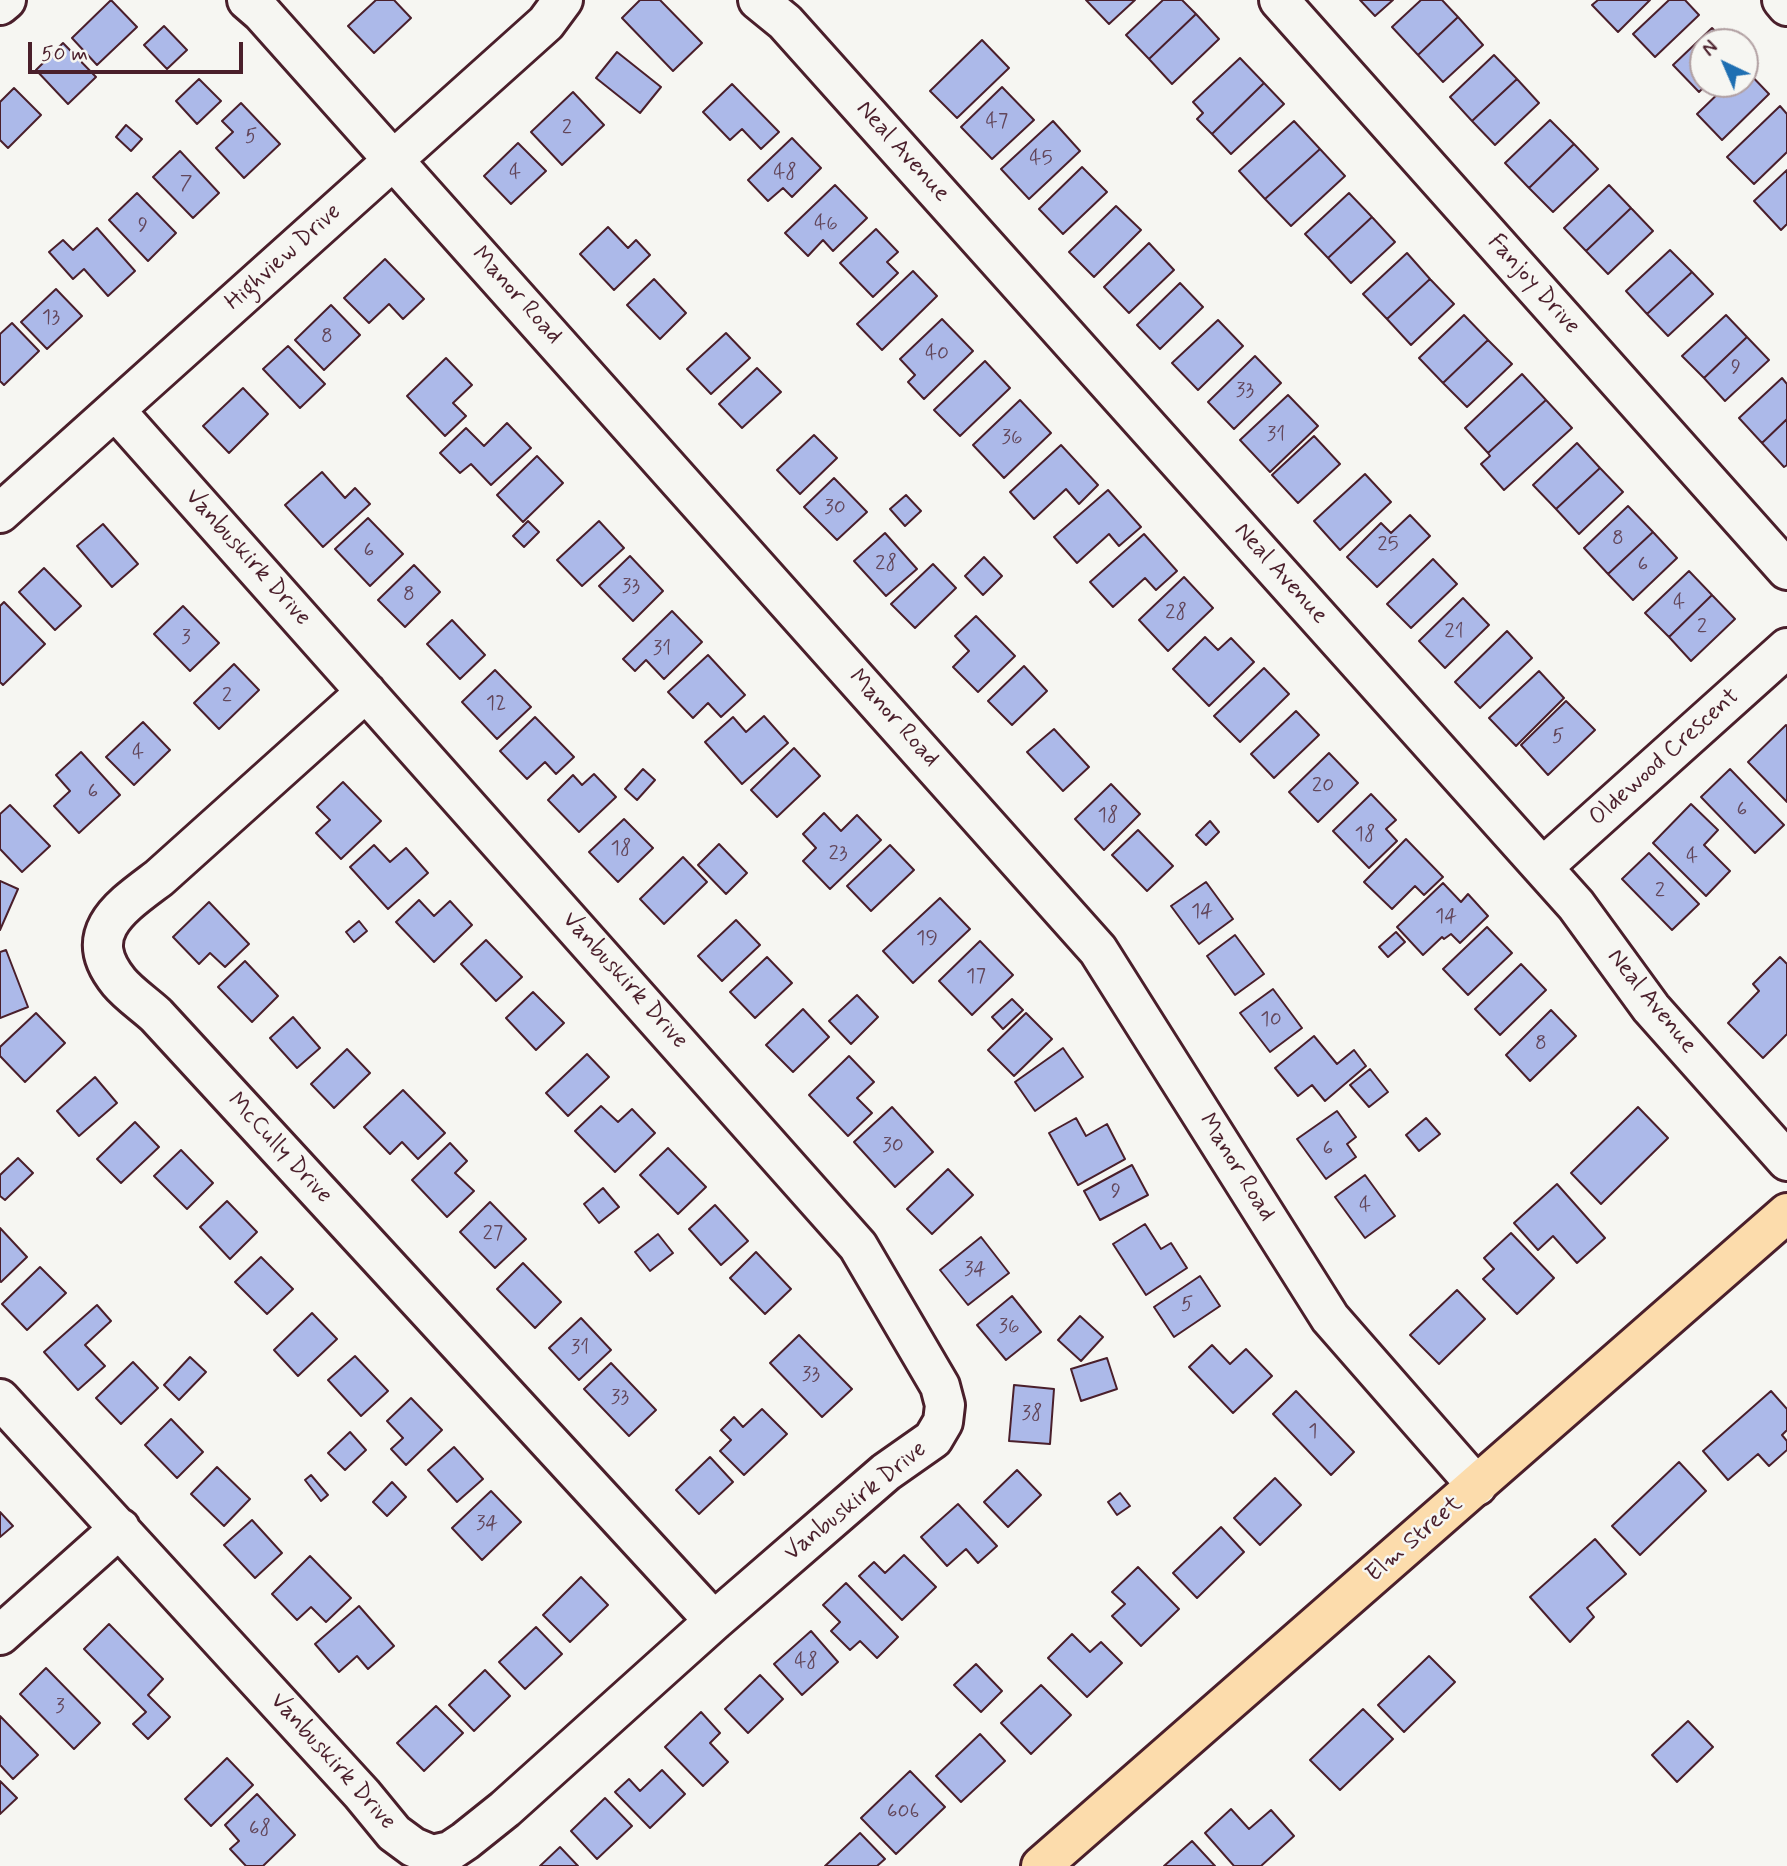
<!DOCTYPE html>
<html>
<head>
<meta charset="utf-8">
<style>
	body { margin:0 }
	#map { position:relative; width:1787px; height:1866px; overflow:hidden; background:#f6f6f2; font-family:Mynerve,sans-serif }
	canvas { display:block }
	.north { position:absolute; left:1689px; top:28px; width:70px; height:70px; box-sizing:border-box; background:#f6f6f2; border:2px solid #b1a0a2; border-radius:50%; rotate:316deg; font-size:19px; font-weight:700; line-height:28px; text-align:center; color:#4a1f2b }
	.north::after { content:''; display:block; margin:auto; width:24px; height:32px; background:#1f6fb2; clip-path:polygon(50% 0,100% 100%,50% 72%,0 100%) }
	.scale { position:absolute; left:28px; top:42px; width:215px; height:32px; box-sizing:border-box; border:4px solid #4a1f2b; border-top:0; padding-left:9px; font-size:21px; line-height:24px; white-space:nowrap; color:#4a1f2b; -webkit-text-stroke:5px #f6f6f2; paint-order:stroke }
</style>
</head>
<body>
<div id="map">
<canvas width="1787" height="1866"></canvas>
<div class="north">N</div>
<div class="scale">50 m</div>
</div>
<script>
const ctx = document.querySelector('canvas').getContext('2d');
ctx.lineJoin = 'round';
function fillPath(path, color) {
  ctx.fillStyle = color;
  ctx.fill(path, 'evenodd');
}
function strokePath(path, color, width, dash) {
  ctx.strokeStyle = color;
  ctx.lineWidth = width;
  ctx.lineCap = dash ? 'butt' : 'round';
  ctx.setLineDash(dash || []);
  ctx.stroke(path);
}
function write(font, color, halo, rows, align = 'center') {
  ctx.font = font + ' Mynerve,sans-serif';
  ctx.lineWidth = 5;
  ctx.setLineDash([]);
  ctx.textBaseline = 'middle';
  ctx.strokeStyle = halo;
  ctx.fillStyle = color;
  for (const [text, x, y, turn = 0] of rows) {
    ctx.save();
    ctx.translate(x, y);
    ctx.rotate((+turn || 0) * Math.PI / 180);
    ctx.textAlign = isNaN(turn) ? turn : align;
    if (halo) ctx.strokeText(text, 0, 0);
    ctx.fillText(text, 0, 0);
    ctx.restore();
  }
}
const building = new Path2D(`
	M111,0L137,27L97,65L72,38Z
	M376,0H394L411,18L374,53L348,26Z
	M640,0H660L702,43L673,71L622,18Z
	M1086,0H1135L1109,24Z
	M1163,0H1182L1196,14L1149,59L1126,35Z
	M1360,0H1393L1375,16Z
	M1421,0H1442L1458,17L1418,55L1392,27Z
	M1598,0H1650L1618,32L1592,5Z
	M1669,0H1685L1699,15L1655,57L1633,34Z
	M1196,14L1219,39L1172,84L1149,59Z
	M1458,17L1483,45L1443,82L1418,55Z
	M164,26L187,50L167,69L144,45Z
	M1712,28L1726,42H1703V84H1707L1699,92L1673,65Z
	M982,40L1009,68L957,118L930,91Z
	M63,43L96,77L68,104L36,70Z
	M617,52L661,87L640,113L596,78Z
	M1494,55L1517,79L1472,121L1450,97Z
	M1240,58L1264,83L1212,134L1197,119L1203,113L1193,102Z
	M1745,69L1769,94L1722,140L1697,114L1728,84H1745Z
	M199,79L221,101L197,124L176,101Z
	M1517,79L1539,103L1495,145L1472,121Z
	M1264,83L1284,104L1231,154L1212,134Z
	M732,84L779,132L761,149L742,129L730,140L703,112Z
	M1002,87L1034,120L992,159L961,127Z
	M14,88L41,115L8,148L0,140V102Z
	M573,92L604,125L562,165L531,132Z
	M241,103L280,144L244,178L216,148L233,132L222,121Z
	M1780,106L1787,114V152L1754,184L1727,157Z
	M1550,120L1574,144L1529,188L1505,163Z
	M1053,121L1080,151L1029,199L1001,169Z
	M1294,121L1320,149L1265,199L1239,171Z
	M126,125L142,139L131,151L116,137Z
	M792,138L821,168L792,197L783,188L768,201L748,180Z
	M518,143L546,171L511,204L484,176Z
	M1574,144L1598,169L1553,212L1529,188Z
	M1320,149L1345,176L1291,226L1265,199Z
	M180,151L219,193L193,218L153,177Z
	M1082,167L1107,192L1063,234L1039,209Z
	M1787,170V224L1781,230L1754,201Z
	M835,185L867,218L833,251L823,240L808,256L785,233Z
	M1609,185L1631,208L1586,251L1564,228Z
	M137,193L176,233L148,261L109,220Z
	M1349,193L1372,217L1328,258L1305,234Z
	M1116,206L1141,230L1094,277L1069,252Z
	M1631,208L1653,231L1608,274L1586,251Z
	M1372,217L1395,242L1351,283L1328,258Z
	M608,227L628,248L636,240L650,255L614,290L580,254Z
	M97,228L135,271L108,296L84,269L73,279L49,252L63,240L73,250Z
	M876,229L898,252L887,262L898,273L873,297L840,263Z
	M1149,243L1174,270L1129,313L1104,287Z
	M1670,250L1692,272L1647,314L1626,291Z
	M1407,253L1430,279L1387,319L1363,294Z
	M385,259L424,299L403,319L389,304L369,323L344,298Z
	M913,271L937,296L882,350L857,324Z
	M1692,272L1713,294L1668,336L1647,314Z
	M654,279L686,313L660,339L627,305Z
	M1430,279L1454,304L1411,345L1387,319Z
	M1180,283L1203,307L1160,349L1137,325Z
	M56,289L82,316L47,349L21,322Z
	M331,305L360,335L324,370L295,340Z
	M1464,315L1488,340L1443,383L1419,358Z
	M1726,315L1747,337L1704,378L1682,356Z
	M942,319L973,351L924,399L908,382L915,375L900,359Z
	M1218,320L1243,346L1198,390L1172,363Z
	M12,323L39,351L4,385L0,381V334Z
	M726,333L750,358L711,394L687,369Z
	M1747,337L1769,360L1725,401L1704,378Z
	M1488,340L1512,364L1467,407L1443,383Z
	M288,346L325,384L300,408L263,369Z
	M1255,356L1281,383L1234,429L1208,402Z
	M446,358L472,385L453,403L466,416L445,436L407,396Z
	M985,361L1010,388L960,436L934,410Z
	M757,368L781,392L742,428L719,404Z
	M1522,374L1546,400L1488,453L1465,428Z
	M1782,378L1787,384V419L1762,443L1739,418Z
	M243,388L268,414L229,453L203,426Z
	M1288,395L1318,426L1270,472L1240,440Z
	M1020,400L1051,433L1004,478L973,445Z
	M1546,400L1572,428L1504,490L1481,464L1490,456L1488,453Z
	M1787,419V465L1784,467L1762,443Z
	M507,423L531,448L491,485L471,464L460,473L440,453L466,428L484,446Z
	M814,435L837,458L800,494L777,470Z
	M1314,436L1340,464L1298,503L1272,475Z
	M1577,443L1600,468L1556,509L1533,485Z
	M1061,445L1098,485L1079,504L1066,489L1034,519L1010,492Z
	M537,456L563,483L523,522L497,495Z
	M1600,468L1623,492L1579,534L1556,509Z
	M322,472L345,498L355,488L370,504L323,547L285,505Z
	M1365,474L1391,502L1340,550L1314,521Z
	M834,478L867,512L837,540L804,507Z
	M1108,490L1141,527L1119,546L1109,534L1077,563L1054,537Z
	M906,495L921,511L905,526L890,509Z
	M1628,506L1653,532L1608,574L1584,548Z
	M1410,515L1430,536L1377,587L1347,557L1381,523L1391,533Z
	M368,518L403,554L370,586L335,549Z
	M528,521L539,532L524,547L513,536Z
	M599,521L624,548L582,586L557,560Z
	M103,524L138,564L112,587L77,546Z
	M1653,532L1677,558L1633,600L1608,574Z
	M885,533L917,569L886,596L854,561Z
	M1144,534L1177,571L1156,590L1145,578L1113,607L1090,582Z
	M630,556L663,591L633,621L599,586Z
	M984,557L1002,576L983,595L965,576Z
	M1433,559L1457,584L1411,628L1387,604Z
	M933,564L956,588L915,628L891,604Z
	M414,565L440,592L405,627L378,600Z
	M44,568L81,606L55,630L19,592Z
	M1689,571L1712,595L1669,637L1645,613Z
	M1184,577L1213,608L1168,651L1139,620Z
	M1712,595L1735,619L1691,661L1669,637Z
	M1463,598L1489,625L1445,668L1419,641Z
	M4,602L45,644L3,685L0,682V606Z
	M183,606L219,643L190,671L154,634Z
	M672,611L702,642L664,679L646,660L635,671L623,659Z
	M976,616L1015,656L978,692L953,667L969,651L955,636Z
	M452,620L485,655L460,679L427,644Z
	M1507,631L1532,658L1480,708L1455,682Z
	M1205,637L1218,650L1231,638L1254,662L1209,706L1173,669Z
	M708,655L745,695L721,717L708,703L693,718L668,692Z
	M234,664L259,690L219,729L194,703Z
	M1024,666L1047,691L1012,725L988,701Z
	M1264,668L1289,694L1240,742L1214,716Z
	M495,670L531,707L497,739L462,702Z
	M1539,671L1564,698L1516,746L1489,718Z
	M1566,701L1595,730L1548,775L1521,745Z
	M1296,711L1319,735L1274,778L1251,754Z
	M764,716L788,743L742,784L705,742L733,717L746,732Z
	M535,717L574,757L556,774L545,762L527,779L500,751Z
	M143,722L170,750L134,785L106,757Z
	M1786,725L1787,726V802L1748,762Z
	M1054,729L1089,767L1063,791L1027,752Z
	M794,748L820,776L777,817L751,790Z
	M81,752L120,795L79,833L54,806L70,791L56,775Z
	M1329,753L1358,783L1318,822L1289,792Z
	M643,769L655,780L637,800L625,789Z
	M1730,769L1784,825L1755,853L1701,797Z
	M594,774L616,797L579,832L548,800L573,775L582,785Z
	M343,782L381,821L341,859L316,833L330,820L317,807Z
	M1111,784L1140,814L1104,850L1075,819Z
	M1371,794L1396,820L1386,829L1397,841L1369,868L1333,831Z
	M1691,804L1718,830L1704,845L1730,871L1706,896L1653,843Z
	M10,805L50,846L22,872L0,849V814Z
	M824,813L841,831L857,815L881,840L830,889L803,861L816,848L803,834Z
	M624,819L653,848L618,882L589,852Z
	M1210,821L1219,832L1206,845L1196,835Z
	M1138,830L1173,866L1147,891L1112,855Z
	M1406,839L1443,877L1424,895L1415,886L1392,909L1364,882Z
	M719,844L747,873L726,894L698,865Z
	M374,845L390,862L406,848L428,873L388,909L350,867Z
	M890,845L914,870L871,911L847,886Z
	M1649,853L1699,904L1672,930L1622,879Z
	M683,857L707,882L664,924L640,899Z
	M0,881L18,889L0,930Z
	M1206,882L1233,919L1199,944L1171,906Z
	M1443,883L1461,902L1468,894L1488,916L1460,943L1451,934L1444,939L1442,937L1423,955L1397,927Z
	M940,898L970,929L913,983L883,951Z
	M419,900L434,916L450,901L472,925L434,962L396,922Z
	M209,902L249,944L225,967L210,953L199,964L173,937Z
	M736,920L760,945L722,981L698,956Z
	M359,921L367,931L354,942L346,932Z
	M1487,927L1512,953L1468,995L1443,969Z
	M1396,932L1405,942L1388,957L1379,947Z
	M1235,935L1264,974L1235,995L1207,956Z
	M486,940L522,977L496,1001L461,964Z
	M980,941L1013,975L972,1015L939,981Z
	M6,950L28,1007L0,1018V952Z
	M767,957L792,983L755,1018L730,992Z
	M1780,957L1787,964V1034L1763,1058L1728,1023L1759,991L1753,984Z
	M245,961L278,996L252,1022L218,987Z
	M1521,964L1546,990L1500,1035L1475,1009Z
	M1273,989L1302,1028L1270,1052L1240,1013Z
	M533,992L564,1023L536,1050L506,1018Z
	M857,995L878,1017L851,1044L829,1021Z
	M1012,999L1023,1010L1003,1029L992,1017Z
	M803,1009L829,1037L793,1072L766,1045Z
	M1551,1010L1576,1036L1530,1081L1506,1055Z
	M36,1013L65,1043L25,1082L0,1056V1047Z
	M1026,1013L1052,1039L1014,1076L988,1050Z
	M293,1017L320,1048L297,1068L270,1038Z
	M1314,1036L1337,1064L1354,1050L1366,1066L1325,1101L1312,1085L1298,1096L1275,1068Z
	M1063,1048L1083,1077L1035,1111L1015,1082Z
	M347,1049L370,1073L334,1108L311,1084Z
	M587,1054L609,1077L568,1116L546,1093Z
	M849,1056L874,1082L857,1098L872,1113L848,1136L809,1095Z
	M1370,1069L1388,1092L1369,1107L1350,1085Z
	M95,1077L117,1103L79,1136L57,1111Z
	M403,1090L445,1133L418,1159L402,1142L390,1154L364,1127Z
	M601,1106L618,1122L632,1109L655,1133L615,1172L575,1131Z
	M892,1107L933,1152L895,1187L854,1142Z
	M1638,1107L1668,1138L1601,1204L1571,1173Z
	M1337,1111L1356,1137L1347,1144L1356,1157L1326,1179L1297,1139Z
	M1076,1118L1086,1136L1107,1124L1125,1159L1078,1185L1049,1133Z
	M1426,1118L1440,1134L1419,1151L1406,1135Z
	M135,1122L159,1147L121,1183L97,1159Z
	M450,1143L467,1161L455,1173L474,1191L447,1217L412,1180Z
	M668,1148L706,1187L678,1214L640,1175Z
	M181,1150L213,1183L187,1209L154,1176Z
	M18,1158L33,1173L5,1200L0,1196V1175Z
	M1132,1165L1148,1195L1100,1220L1084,1191Z
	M948,1169L973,1195L932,1234L907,1209Z
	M1365,1175L1395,1216L1365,1238L1335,1197Z
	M1557,1184L1605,1238L1577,1263L1553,1236L1538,1250L1514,1223Z
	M603,1188L619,1207L599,1223L584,1204Z
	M227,1201L257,1232L230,1259L200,1227Z
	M490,1202L526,1239L495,1268L460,1232Z
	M715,1205L748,1241L721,1265L689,1229Z
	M1145,1224L1161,1249L1171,1243L1187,1268L1146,1295L1113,1244Z
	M0,1228L27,1257L1,1282L0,1281Z
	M1511,1233L1554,1278L1517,1314L1483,1279L1494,1269L1484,1258Z
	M658,1234L673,1253L650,1271L635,1252Z
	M981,1237L1009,1273L968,1305L940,1270Z
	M756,1252L791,1289L765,1314L730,1278Z
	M261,1257L293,1289L267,1314L235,1282Z
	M523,1263L561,1302L535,1328L497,1289Z
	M40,1267L66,1293L27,1330L2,1304Z
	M1200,1276L1220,1306L1174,1337L1154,1307Z
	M1457,1290L1485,1319L1439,1364L1410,1335Z
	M1012,1296L1041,1332L1006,1360L977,1325Z
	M97,1305L111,1321L85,1345L105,1366L78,1390L44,1352Z
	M312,1313L337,1339L298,1376L274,1350Z
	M1080,1316L1103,1337L1081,1361L1058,1340Z
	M581,1318L611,1350L579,1380L549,1348Z
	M799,1335L852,1389L822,1417L770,1363Z
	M1212,1345L1230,1364L1246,1349L1272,1376L1233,1413L1189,1367Z
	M355,1356L388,1391L361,1416L328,1380Z
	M190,1357L206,1372L179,1400L164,1385Z
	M1107,1358L1117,1389L1081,1401L1071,1369Z
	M133,1362L158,1388L121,1424L96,1398Z
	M611,1363L656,1410L629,1436L584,1389Z
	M1014,1385L1054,1389L1050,1444L1009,1441Z
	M1296,1391L1354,1452L1331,1475L1273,1414Z
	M1771,1391L1787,1409V1430L1782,1435L1787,1441V1450L1769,1466L1758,1454L1728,1480L1703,1451Z
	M411,1398L442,1430L406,1465L391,1449L403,1438L387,1421Z
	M762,1409L787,1434L744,1475L720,1451L731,1440L721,1430L734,1417L743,1427Z
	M171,1419L203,1452L177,1478L145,1445Z
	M350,1432L366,1450L345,1470L328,1453Z
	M454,1447L483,1479L457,1502L428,1470Z
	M710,1457L733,1482L699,1514L676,1490Z
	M1679,1462L1706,1491L1640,1555L1612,1526Z
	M217,1467L250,1499L224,1526L191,1494Z
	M1017,1470L1041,1495L1008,1527L984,1502Z
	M311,1475L328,1495L321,1501L305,1480Z
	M1275,1478L1301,1505L1260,1545L1234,1518Z
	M392,1482L406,1497L387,1516L373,1502Z
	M491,1491L521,1522L482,1560L452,1528Z
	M1120,1493L1130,1506L1117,1515L1108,1502Z
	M958,1504L997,1546L978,1563L966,1549L947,1566L921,1537Z
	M0,1512L13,1526L0,1537Z
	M252,1520L282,1553L255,1578L224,1545Z
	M1221,1527L1244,1552L1197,1598L1173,1573Z
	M1595,1539L1626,1574L1587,1608L1594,1617L1570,1642L1530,1597Z
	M904,1555L936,1587L902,1620L859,1576L874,1562L885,1573Z
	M310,1556L351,1598L326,1622L311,1607L297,1620L272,1594Z
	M1138,1567L1179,1609L1141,1646L1112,1616L1125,1604L1112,1592Z
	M581,1577L608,1605L570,1642L543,1615Z
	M846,1583L898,1637L877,1658L860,1641L850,1650L831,1631L840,1622L823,1605Z
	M359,1606L394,1646L368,1669L357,1656L339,1672L315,1644Z
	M109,1624L163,1679L148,1695L170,1717L148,1739L133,1724L146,1712L84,1649Z
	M536,1627L562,1654L525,1689L499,1662Z
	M811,1631L838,1662L802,1695L774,1664Z
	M1072,1634L1090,1652L1101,1642L1122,1663L1087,1697L1048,1658Z
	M1429,1656L1455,1682L1404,1732L1378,1705Z
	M976,1664L1002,1691L981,1712L954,1685Z
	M46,1668L100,1723L74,1749L20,1694Z
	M485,1670L510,1696L474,1731L449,1705Z
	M760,1675L783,1699L748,1733L725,1709Z
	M1041,1685L1071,1715L1031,1754L1001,1723Z
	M436,1706L463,1733L424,1771L397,1743Z
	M1363,1709L1393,1739L1340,1790L1310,1760Z
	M701,1712L720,1733L710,1743L728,1762L703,1786L665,1747Z
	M0,1716L38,1755L13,1779L0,1765Z
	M1688,1721L1713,1747L1677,1782L1652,1755Z
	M980,1734L1005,1761L961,1802L936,1776Z
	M227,1758L253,1785L211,1826L185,1799Z
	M662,1770L685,1794L650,1828L615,1792L629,1779L640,1791Z
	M910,1771L945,1807L896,1854L861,1818Z
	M0,1781L17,1798L0,1814Z
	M257,1794L295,1835L263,1866H246L230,1849L239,1841L225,1825Z
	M605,1798L632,1826L597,1859L571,1831Z
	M1231,1809L1249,1829L1271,1810L1294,1836L1261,1866H1234L1205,1833Z
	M860,1833L885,1859L877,1866H825Z
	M1192,1841L1215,1866H1164Z
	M560,1847L578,1866H540Z`);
fillPath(building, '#acb9e9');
strokePath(building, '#4a1f2b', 2);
const minor = new Path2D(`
	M247,0L262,13L1098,950L1330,1318L1477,1486
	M758,0L785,22L1576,905L1651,1008L1787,1161
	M1279,0L1787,570
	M1782,0L1787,6
	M0,5L6,0
	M0,513L546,23L563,0
	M366,692L159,878C122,906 79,933 119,982C129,994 144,1004 156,1015L714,1621
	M1543,867L1787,648
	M0,1399L362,1794L394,1833L413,1847L432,1855L450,1851L465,1841L505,1809L714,1621L886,1472L933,1439L943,1422L945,1405L940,1386L858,1246L115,410
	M0,1635L120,1528`);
const major = new Path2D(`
	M1041,1866L1787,1213`);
strokePath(minor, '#4a1f2b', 44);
strokePath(major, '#4a1f2b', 44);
strokePath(minor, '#f6f6f2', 38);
strokePath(major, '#fcdcac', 38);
write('21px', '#62465a', null, [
	["47",997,123],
	["2",567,129],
	["5",251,138],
	["45",1041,160],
	["4",515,174],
	["48",785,174],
	["7",186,185],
	["46",826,225],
	["9",143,227],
	["13",51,319],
	["8",327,338],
	["40",937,355],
	["9",1736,369],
	["33",1245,392],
	["31",1276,436],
	["36",1012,439],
	["30",835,509],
	["8",1618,540],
	["25",1388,546],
	["6",369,552],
	["28",886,565],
	["6",1643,566],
	["33",631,588],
	["8",409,596],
	["4",1679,604],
	["28",1176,614],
	["2",1702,628],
	["21",1454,633],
	["3",186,639],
	["31",662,650],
	["2",227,697],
	["12",496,705],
	["5",1558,738],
	["4",138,754],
	["20",1323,787],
	["6",93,793],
	["6",1742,811],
	["18",1108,817],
	["18",1365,836],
	["18",621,850],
	["23",838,855],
	["4",1692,858],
	["2",1660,892],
	["14",1202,913],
	["14",1446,918],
	["19",927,940],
	["17",976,978],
	["10",1271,1021],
	["8",1541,1045],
	["30",893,1147],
	["6",1328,1150],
	["9",1116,1193],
	["4",1365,1207],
	["27",493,1235],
	["34",975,1271],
	["5",1187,1306],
	["36",1009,1328],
	["31",580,1349],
	["33",811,1376],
	["33",620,1399],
	["38",1032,1415],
	["1",1313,1433],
	["34",487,1525],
	["48",806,1663],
	["3",60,1708],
	["606",903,1813],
	["68",260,1830]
]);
write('24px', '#4a1f2b', '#f6f6f2', [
	["Neal Avenue",902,152,48],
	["Highview Drive",284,258,-42],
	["Fanjoy Drive",1533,285,48],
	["Manor Road",516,296,48],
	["Vanbuskirk Drive",247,558,48],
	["Neal Avenue",1280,574,48],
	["Manor Road",893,719,48],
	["Oldewood Crescent",1665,758,-42],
	["Vanbuskirk Drive",624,981,48],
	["Neal Avenue",1651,1002,51],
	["McCully Drive",279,1149,47],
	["Manor Road",1236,1168,58],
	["Vanbuskirk Drive",856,1502,-39],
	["Elm Street",1415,1540,-41],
	["Vanbuskirk Drive",332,1762,48]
]);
</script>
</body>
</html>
